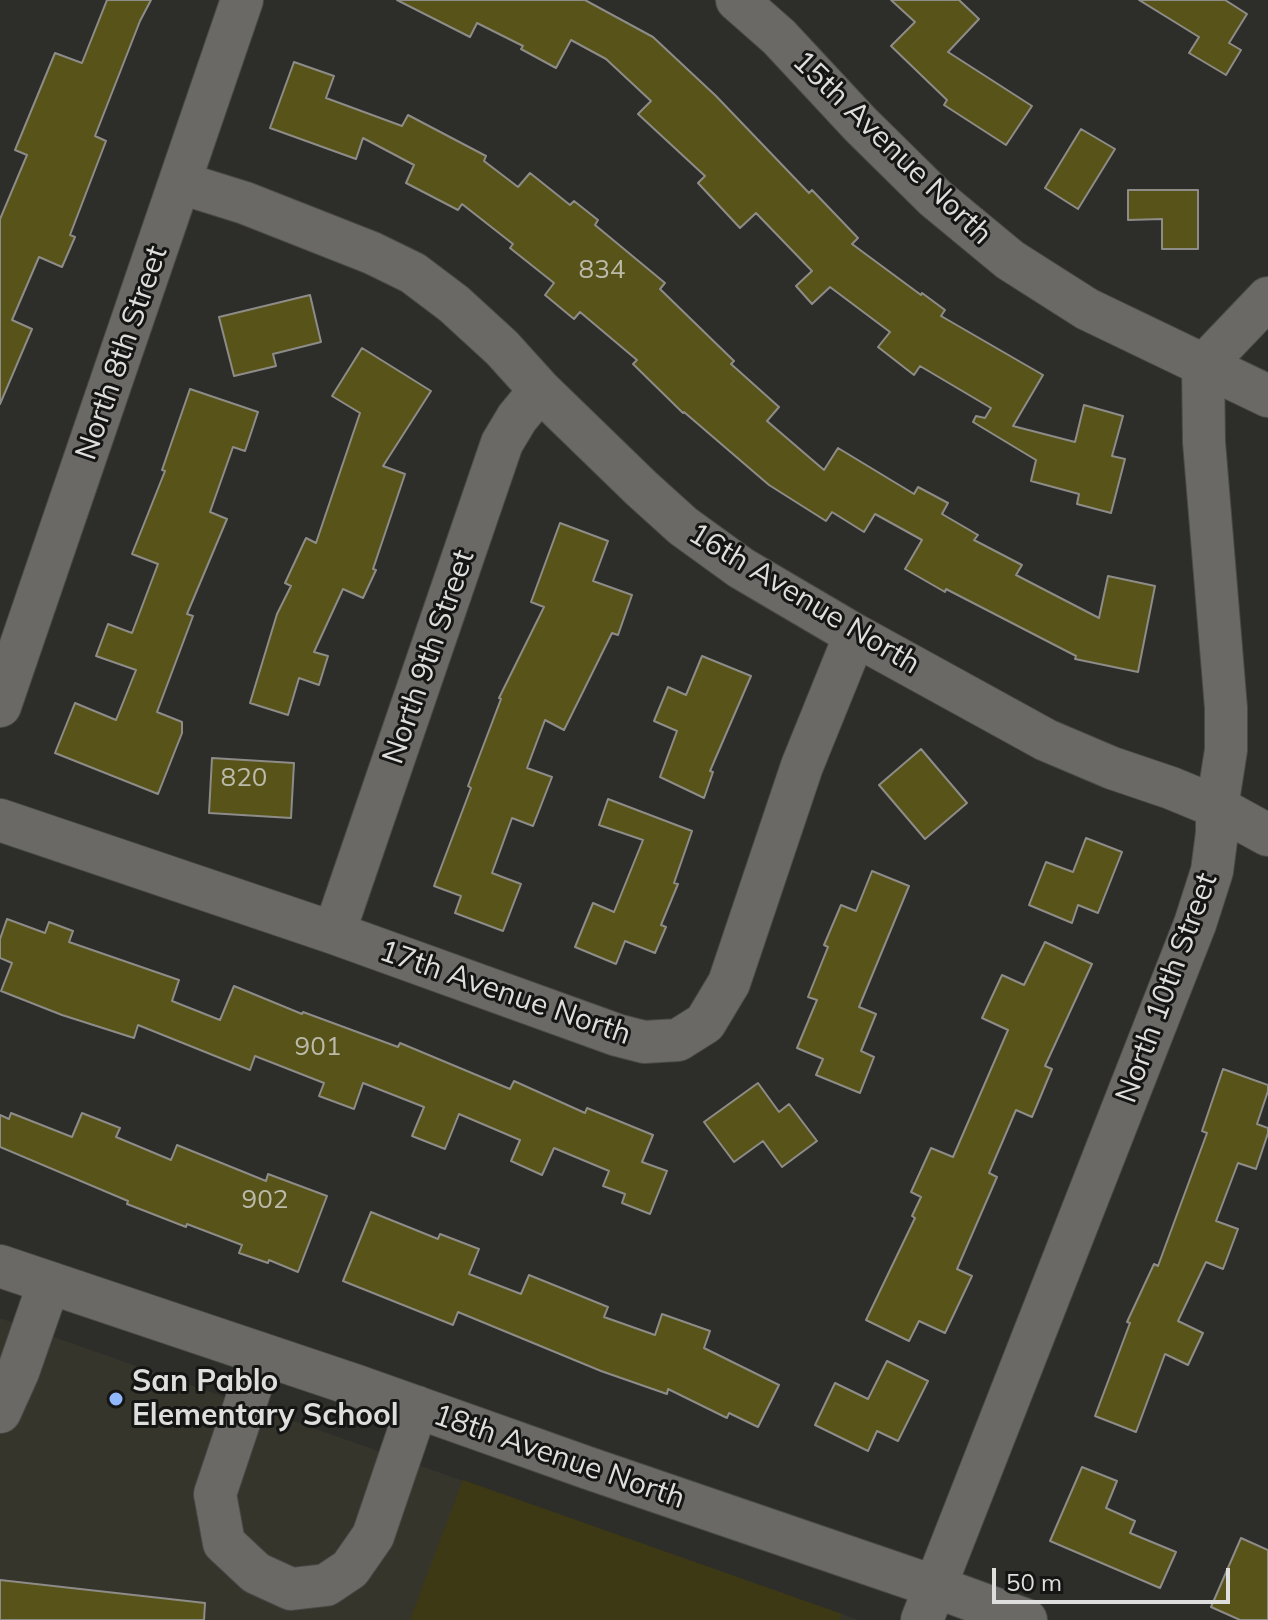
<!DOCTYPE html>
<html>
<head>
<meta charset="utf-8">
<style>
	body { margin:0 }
	#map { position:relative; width:1268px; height:1620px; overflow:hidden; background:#2d2d2a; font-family:Mulish,sans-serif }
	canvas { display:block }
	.scale { position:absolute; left:992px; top:1568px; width:238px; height:36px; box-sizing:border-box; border:4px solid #dededc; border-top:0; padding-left:10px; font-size:24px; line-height:28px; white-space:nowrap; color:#dededc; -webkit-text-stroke:6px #151514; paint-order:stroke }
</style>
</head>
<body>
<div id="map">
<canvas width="1268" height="1620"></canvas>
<div class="scale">50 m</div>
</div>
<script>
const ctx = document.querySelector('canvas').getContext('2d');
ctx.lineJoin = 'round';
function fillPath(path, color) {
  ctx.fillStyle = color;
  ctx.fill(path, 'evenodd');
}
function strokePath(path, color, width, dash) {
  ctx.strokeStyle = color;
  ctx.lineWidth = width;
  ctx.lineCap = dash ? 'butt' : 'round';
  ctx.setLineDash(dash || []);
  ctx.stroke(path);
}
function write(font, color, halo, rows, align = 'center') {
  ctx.font = font + ' Mulish,sans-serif';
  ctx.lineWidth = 6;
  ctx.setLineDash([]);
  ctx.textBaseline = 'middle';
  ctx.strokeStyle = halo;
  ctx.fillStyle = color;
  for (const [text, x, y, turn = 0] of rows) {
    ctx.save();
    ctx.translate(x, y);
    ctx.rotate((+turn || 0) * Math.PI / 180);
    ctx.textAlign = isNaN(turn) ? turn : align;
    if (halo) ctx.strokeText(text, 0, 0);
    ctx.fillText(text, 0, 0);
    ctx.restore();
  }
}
fillPath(new Path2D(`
	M0,1318L859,1620H0Z`), '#36352c');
fillPath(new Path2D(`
	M463,1480L842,1614L839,1620H410Z`), '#3d3914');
const building = new Path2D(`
	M107,0H151L140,21L95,136L106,141L70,235L75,237L62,267L39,257L12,320L32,329L0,404V219L27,155L15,150L55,53L82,63Z
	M397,0H585L653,37L716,96L809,193L812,190L858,238L852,244L921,295L922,293L945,310L941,316L1043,375L1013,426L1075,442L1084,405L1123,416L1112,456L1125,459L1111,513L1077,504L1079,494L1031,481L1036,460L973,422L976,416L985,418L991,408L920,366L914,375L878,347L890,332L830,287L812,304L796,286L812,271L756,213L740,228L698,183L705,176L638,114L651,101L606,59L571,40L556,68L521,49L523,46L477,23L470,37Z
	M891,0H959L979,19L948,52L1032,106L1006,145L944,105L947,100L891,46L915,22Z
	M1139,0H1225L1247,14L1229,43L1241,50L1226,75L1189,53L1199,37Z
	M294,62L334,76L326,98L402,126L408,115L486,156L484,161L518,187L530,173L570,205L574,201L598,220L595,225L665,283L660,289L734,361L731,364L779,407L767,421L824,470L838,448L914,494L918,487L948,503L942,514L978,535L974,540L1022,565L1016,575L1099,618L1108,576L1155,586L1138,672L1075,659L1076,656L946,589L945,592L905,569L922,540L875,514L864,532L832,512L826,521L769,485L684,412L683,413L633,364L637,360L580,312L574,319L545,295L554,283L510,248L513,244L462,204L458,210L406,183L414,165L363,138L356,159L270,128Z
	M1081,129L1115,149L1078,209L1045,188Z
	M1128,190H1198V249H1162V219L1128,220Z
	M310,295L321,342L273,354L276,366L234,376L219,317Z
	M362,348L431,391L383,466L405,474L373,569L376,570L363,598L343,589L314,652L328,656L319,685L299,678L288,715L250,703L277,614L291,586L285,583L306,538L316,543L360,413L332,396Z
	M190,389L258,412L245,451L233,447L210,512L227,519L187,614L193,616L157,712L182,722V733L158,794L55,753L75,703L116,720L136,670L96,656L108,624L132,633L158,564L132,554L165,471L162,470Z
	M560,523L608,541L593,581L632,595L618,635L612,633L564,730L545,720L527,768L552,777L533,826L512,818L492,873L521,884L503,931L455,913L461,896L434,886L471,788L468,786L501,699L499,698L544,607L531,602Z
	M702,656L751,676L710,771L713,772L704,798L660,777L677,731L654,721L668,687L686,695Z
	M921,749L967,803L925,839L879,785Z
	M212,758L294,763L291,818L209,813Z
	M608,799L692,831L674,883L678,884L661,925L666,927L655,953L625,941L616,964L575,947L593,903L614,912L643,840L599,825Z
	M1086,838L1122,852L1098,913L1078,905L1072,923L1029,905L1046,862L1073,872Z
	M872,871L909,886L859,1007L876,1014L861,1051L874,1057L860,1093L816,1075L823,1059L797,1048L817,1000L808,997L828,947L824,945L841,905L856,911Z
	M7,919L45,933L49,922L73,931L69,942L179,980L172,1001L220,1020L234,986L302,1014L303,1012L398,1047L400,1043L510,1089L514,1081L585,1113L587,1108L653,1135L642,1162L667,1171L650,1214L622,1203L625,1194L603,1186L609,1171L554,1148L542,1175L511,1161L520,1140L459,1114L445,1149L412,1136L424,1107L363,1083L354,1109L319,1096L324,1083L255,1056L250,1070L138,1025L134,1038L62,1015L1,991L12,963L0,958V939Z
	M1045,942L1092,964L1045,1066L1052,1069L1032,1117L1016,1110L989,1173L997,1177L957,1269L972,1276L945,1333L919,1321L909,1341L866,1320L915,1218L912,1216L921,1197L911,1192L931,1148L953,1157L1008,1030L982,1018L1002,975L1024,985Z
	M1223,1069L1268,1085V1091L1257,1124L1268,1128V1133L1256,1169L1238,1163L1216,1221L1238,1229L1223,1269L1206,1262L1178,1321L1203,1333L1188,1365L1165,1354L1136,1432L1095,1416L1130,1323L1127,1322L1154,1264L1158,1266L1207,1133L1202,1131Z
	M758,1083L779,1112L789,1104L817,1141L782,1167L763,1141L734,1162L704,1122Z
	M11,1113L72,1137L82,1113L120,1128L116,1137L171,1160L177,1145L266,1181L268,1174L327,1196L298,1272L269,1260L268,1263L239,1253L242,1245L187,1224L186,1227L127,1204L128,1201L0,1147V1115L9,1119Z
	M371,1212L438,1239L440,1234L479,1249L469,1274L521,1294L529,1275L608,1307L604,1317L655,1335L662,1314L710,1331L704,1348L779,1385L758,1427L729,1413L727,1418L668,1389L667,1394L601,1371L458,1312L453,1325L343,1281Z
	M887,1361L928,1381L898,1441L877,1431L868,1451L815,1425L835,1383L868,1399Z
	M1082,1467L1117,1481L1106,1508L1135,1521L1130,1533L1176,1552L1160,1588L1050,1541Z
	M1241,1538L1268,1550V1620H1240L1211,1607Z
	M0,1580L205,1603L204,1620H0Z`);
fillPath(building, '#585319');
strokePath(building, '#8d8c89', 2);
const minor = new Path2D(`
	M737,0L779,37L860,124L935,198L1010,260L1087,309L1268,396
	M181,183L245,203L372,253L413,273L454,304L502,348L540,390L641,488L683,526L741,568L855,635L1046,740L1112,768L1171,788L1217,807L1268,835
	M0,706L242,0
	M0,820L334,933L617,1035L644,1042L678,1040L705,1023L729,983L802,766L855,635
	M334,933L502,443L517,418L540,390
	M0,1266L357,1386L588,1468L936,1587L1026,1620
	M262,1354L215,1494L224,1543L256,1573L291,1589L326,1585L350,1569L373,1536L417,1407
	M0,1412L18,1372L49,1283
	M922,1620L1195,924L1212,871L1217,833V807L1226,750V708L1204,442L1203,366L1268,298`);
strokePath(minor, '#494947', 44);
strokePath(minor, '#6a6966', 42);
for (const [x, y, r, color] of [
	[116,1399,8,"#91b8fd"]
]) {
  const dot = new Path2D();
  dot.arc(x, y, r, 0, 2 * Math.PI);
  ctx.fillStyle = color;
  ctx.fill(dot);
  strokePath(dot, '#151514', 3);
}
write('26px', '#bcbbab', null, [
	["834",602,270],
	["820",244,778],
	["901",318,1047],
	["902",265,1200]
]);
write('30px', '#dededc', '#151514', [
	["15th Avenue North",892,148,44],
	["North 8th Street",122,353,-71],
	["16th Avenue North",804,599,31],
	["North 9th Street",429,657,-71],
	["North 10th Street",1167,988,-70],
	["17th Avenue North",505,993,19],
	["18th Avenue North",559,1457,19]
]);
write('bold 30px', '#dededc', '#151514', [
	["San Pablo",132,1382],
	["Elementary School",132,1416]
], 'left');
</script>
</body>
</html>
